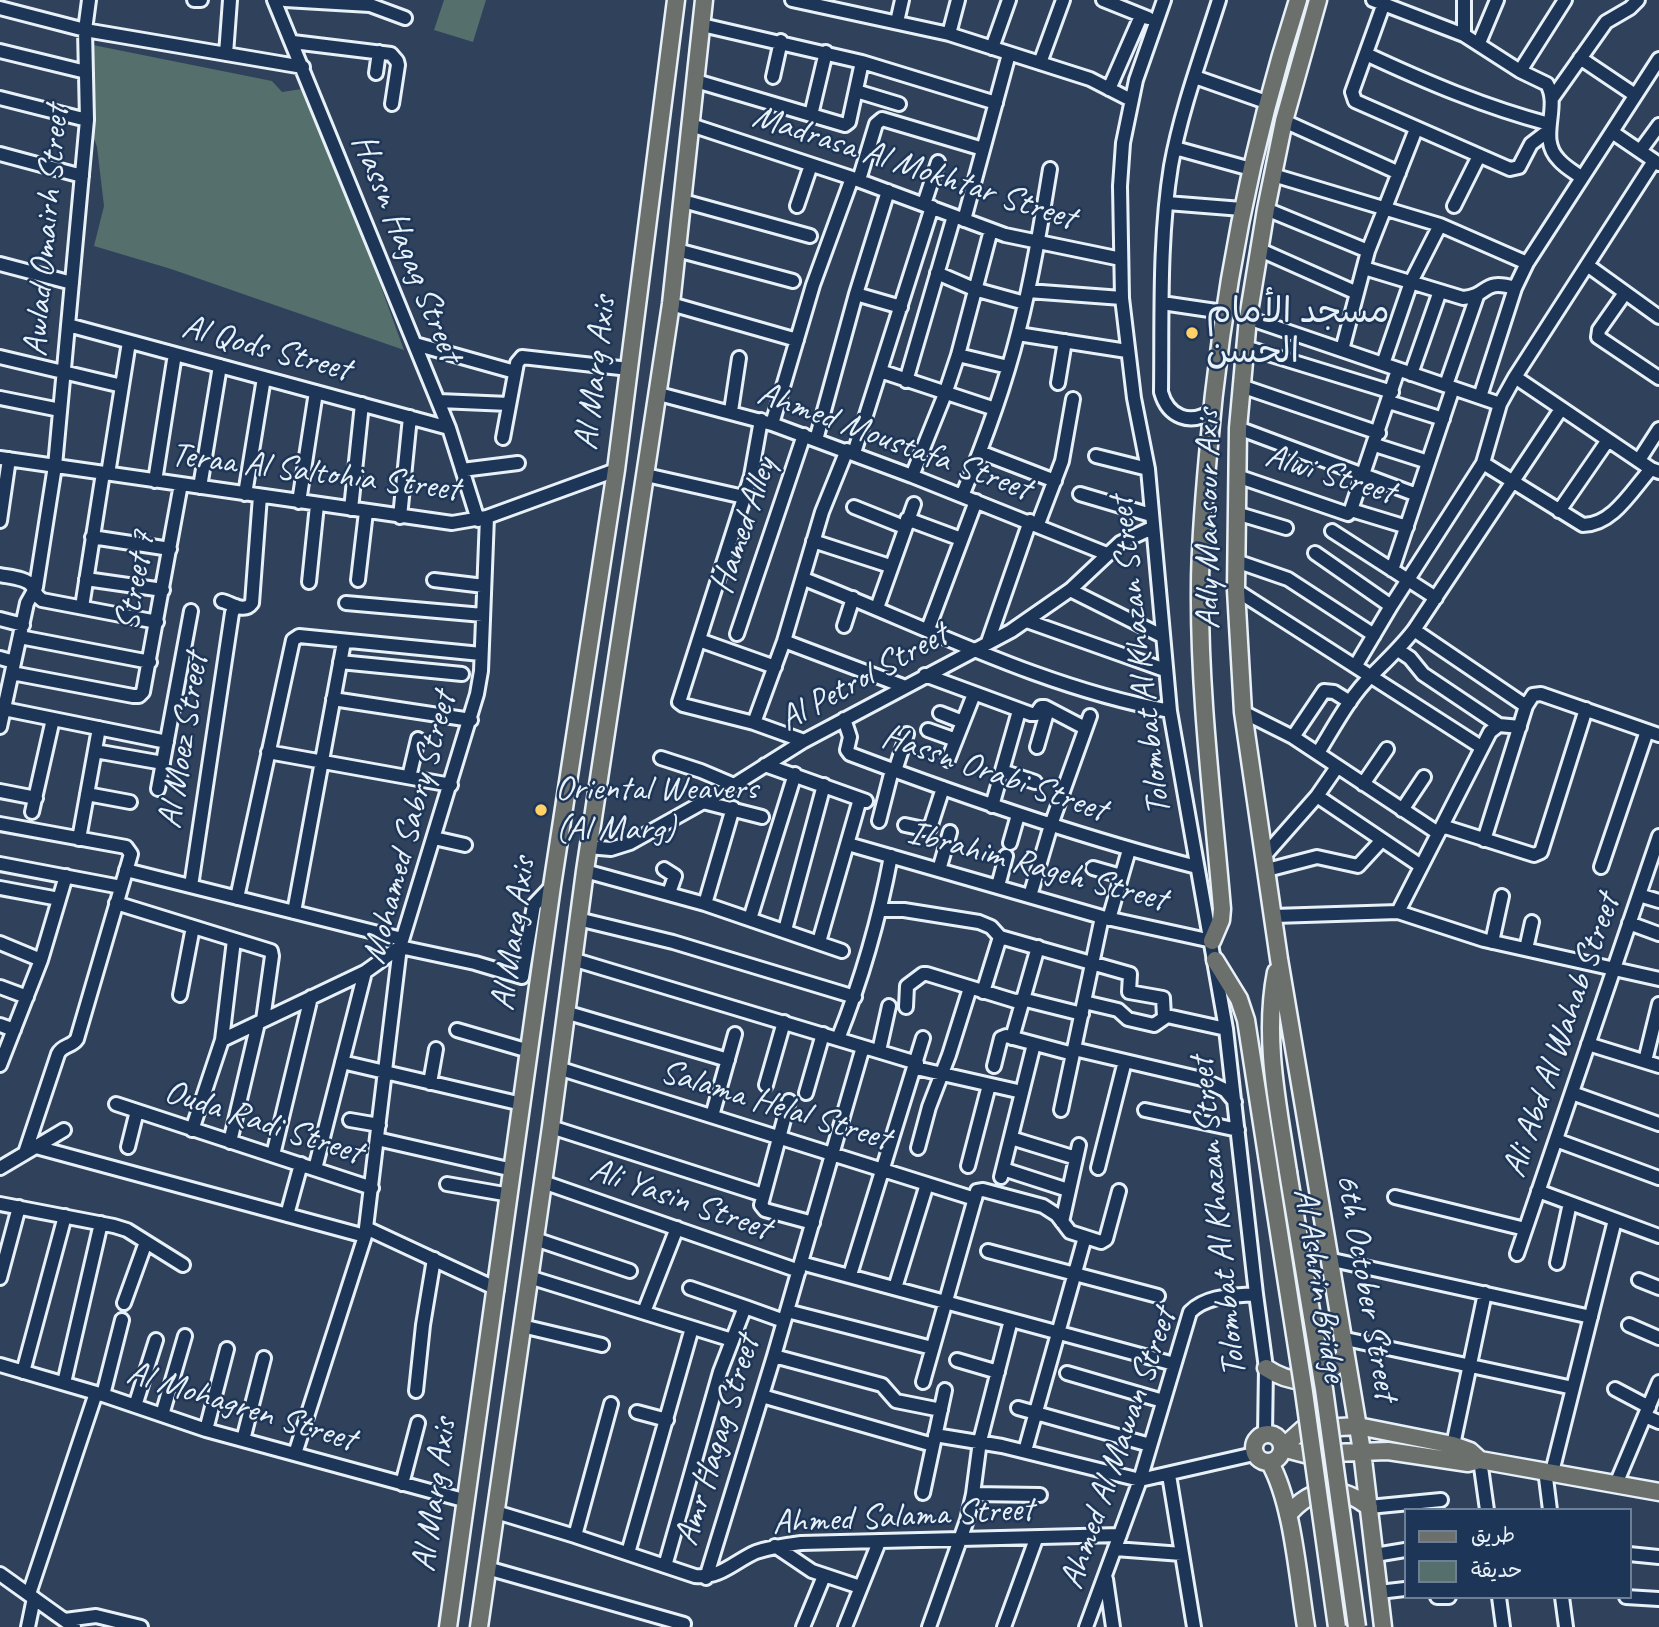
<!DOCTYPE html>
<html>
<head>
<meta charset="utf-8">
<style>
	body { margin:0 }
	#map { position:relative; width:1659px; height:1627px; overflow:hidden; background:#30415c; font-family:Caveat,"Playpen Sans Arabic",sans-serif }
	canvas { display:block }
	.legend { position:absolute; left:1404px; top:1508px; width:228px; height:91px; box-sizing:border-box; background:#1d3557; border:2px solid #6e8097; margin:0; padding:9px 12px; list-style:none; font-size:21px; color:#e8f1f8 }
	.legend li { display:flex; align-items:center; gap:14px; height:35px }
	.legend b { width:35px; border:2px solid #6e8097 }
</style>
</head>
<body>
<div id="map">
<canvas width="1659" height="1627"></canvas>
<ul class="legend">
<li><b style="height:9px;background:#6c706d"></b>طريق</li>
<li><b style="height:19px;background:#546f6c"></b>حديقة</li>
</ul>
</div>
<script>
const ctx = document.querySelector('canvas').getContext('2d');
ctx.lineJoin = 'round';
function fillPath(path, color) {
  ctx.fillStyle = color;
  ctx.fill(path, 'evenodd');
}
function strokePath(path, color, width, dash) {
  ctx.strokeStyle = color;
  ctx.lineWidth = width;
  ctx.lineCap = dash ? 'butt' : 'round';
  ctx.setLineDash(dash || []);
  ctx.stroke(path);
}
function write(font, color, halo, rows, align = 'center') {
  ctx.font = font + ' Caveat,"Playpen Sans Arabic",sans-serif';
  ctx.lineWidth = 5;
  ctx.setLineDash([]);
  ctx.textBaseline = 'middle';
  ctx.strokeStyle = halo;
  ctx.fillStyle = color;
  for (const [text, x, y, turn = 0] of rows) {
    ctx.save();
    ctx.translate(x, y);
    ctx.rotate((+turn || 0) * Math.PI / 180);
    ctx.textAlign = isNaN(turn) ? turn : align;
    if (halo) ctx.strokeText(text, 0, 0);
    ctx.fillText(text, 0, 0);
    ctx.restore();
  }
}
fillPath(new Path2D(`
	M444,0H486L473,42L434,30Z
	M93,45L272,81L282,92L302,89L340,174L404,350L171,269L94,246L104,206L97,147L91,130Z`), '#546f6c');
const minor = new Path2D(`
	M194,0H201
	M274,0L449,428L478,520
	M285,0L370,5L405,18
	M792,0L949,34L1090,79L1131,100
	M1103,0L1148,18
	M1164,0L1136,80L1123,143L1120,186L1122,298L1134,398L1148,469L1170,711L1226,1029L1256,1294L1266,1368L1265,1434
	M1373,0L1464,35L1520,71L1547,84C1561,108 1537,138 1559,160C1565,167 1574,172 1581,177
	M1464,0V35
	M1384,3L1352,92L1355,101L1510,169L1519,167L1531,144L1548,131
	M0,8L85,30L303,67
	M897,22L902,0
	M702,25L862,62L996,103
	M949,34L958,0
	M293,42L391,54L397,61L398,65L392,104
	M1479,43L1497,0
	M992,48L1009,0
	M0,51L86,72
	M226,54L230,0
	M1366,54C1426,82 1485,107 1549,124
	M1580,58L1635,95
	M1040,63L1063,0
	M1520,71L1565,0
	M376,73L379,52
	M773,77L781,41
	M1195,77L1266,102
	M696,81L845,125L849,122L862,62
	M1109,89L1141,16
	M856,91L899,104
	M1553,97L1606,22L1630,8L1638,0
	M0,98L87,120
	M811,115L826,52
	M1284,121L1399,173
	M691,125L852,178L1005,235L1121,259
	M1612,132L1659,164
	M1175,148L1251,169
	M1640,151L1659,125
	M0,154L82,176
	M1273,175L1440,225L1527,263
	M859,180L876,124L882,119L983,149
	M683,201L810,236
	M1167,203L1242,209
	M924,204L938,162
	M797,206L811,165
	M1454,206L1479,156
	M1266,209L1368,251
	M964,220L1009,54
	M1258,249L1357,293
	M677,250L793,281
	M0,264L72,283
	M1587,265L1659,317
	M1364,268L1463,298C1490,296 1481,278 1515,288
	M937,273L974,289L1025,303
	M1028,291L1122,298
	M1625,293L1599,330L1598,337L1659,378
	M856,294L901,307
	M1162,303L1223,312
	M671,304L797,340
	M1248,318L1500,404
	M68,325L449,428
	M1018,334L1127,351
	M415,344L515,372
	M1245,347L1392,392
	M1342,350L1368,251L1416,129
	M958,355L1008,367
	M0,357L122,386
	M1383,364L1411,282L1440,225
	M880,371L995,409
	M1411,374L1440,291
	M1515,377L1651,469L1659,472
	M906,381L954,216
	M1058,383L1065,341
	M1446,385L1477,296
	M1241,386L1379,433
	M659,394L772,424L912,476L1107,554
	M1480,397L1515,288L1527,263L1659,59
	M0,398L60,410
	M439,401L509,404
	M1389,402L1443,419
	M731,411L739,358
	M1212,411C1190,426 1168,417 1161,392C1162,317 1159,240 1171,166C1181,110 1202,54 1219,0
	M761,420L751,476L679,702L683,705L754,723L804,741
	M772,424L813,285L852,178
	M1238,428L1417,495
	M503,438L517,363L522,357L629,369
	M816,440L856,294L888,191
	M1375,445L1428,462
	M980,452L1055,481
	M854,453L932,207
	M1096,456L1148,469
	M0,458L452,523L487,517L616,470
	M1639,460L1659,429
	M1483,463L1583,525C1613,525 1632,490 1651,469
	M462,470L518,463
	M108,474L129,342
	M646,475L744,497
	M912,476L945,394L958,355L991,230
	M1237,476L1348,514L1351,510L1407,527
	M155,481L175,354
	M200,487L220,366
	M245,494L264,378
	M1080,494L1151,515
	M962,496C984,443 1004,389 1018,333C1032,279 1041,224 1050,169
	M299,502L316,392
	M854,507L904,527
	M351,509L362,404
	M1351,510L1398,370
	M1559,511L1608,440
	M1236,513L1286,528
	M400,517L410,417
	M907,519L961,539
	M0,521L9,459
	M1038,524L1062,461L1073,399
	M1332,531L1436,598
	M92,537L170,549
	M813,541L890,566
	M1315,553L1391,606
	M1236,561L1288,579L1374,635
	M1392,570L1453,388
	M0,575C9,577 27,578 32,586C36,593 35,595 42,600L157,622
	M86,579L163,590
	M804,579C924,626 1042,688 1170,711
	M358,580L366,512
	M434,580L484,586
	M309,582L317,505
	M1070,590L1162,636
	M1236,590L1481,747
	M222,601C232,603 244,614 252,603L260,496
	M346,603L483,615
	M82,607L103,473
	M877,608L914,504
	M0,619L23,625
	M1027,621L1165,670
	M844,626L853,598
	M928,629L976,501
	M1414,630L1526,706
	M737,634L804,435
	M20,637L150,662
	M699,640L775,667
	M784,641L903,686
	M988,642L1030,521
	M1398,650L1410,658L1423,674L1499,725
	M0,658L14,662
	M340,662L462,674
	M1356,665L1391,606L1483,463L1500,404L1515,377L1654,161
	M12,673L133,696H139L143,692L181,484
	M925,675L1031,714H1036L1041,707H1045L1085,728
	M333,699L471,720
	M4,709L167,742
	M1243,712L1293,737L1438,833
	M940,713L963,722
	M844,719L850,737L847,750L850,754C964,797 1079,837 1197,867
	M754,723L784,641L822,512L847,450
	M0,727L27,603L36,587L55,466L87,120L85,30L89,0
	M928,730L956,740
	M1293,737L1324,691L1334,692L1350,702
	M1037,747L1048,709
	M95,751L163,763
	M268,752L451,785
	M1318,753C1334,727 1350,696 1372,675C1387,660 1401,647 1414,630L1561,409
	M661,758L701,771L734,785
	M948,760L974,694
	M765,765L866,801
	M895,771L907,734
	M1002,771L1035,782
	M409,777L418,739
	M1363,784L1387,749
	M158,789L191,611
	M0,791L36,798
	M87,794L130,802
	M1317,796L1421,866
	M703,802L762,817
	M992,806L1019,711
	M1402,810L1424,777
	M32,812L53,719
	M879,821L892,770
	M0,824L126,847L131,854L77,1039C72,1047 62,1045 58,1054L25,1153
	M905,825L924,829L930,828L943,788
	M1442,826L1534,855L1541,852L1586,709
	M434,838L465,845
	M79,839L99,728
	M1484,840L1526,706L1533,695L1541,694L1659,735
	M1010,843L1018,815
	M848,844L1102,917L1212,941
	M588,847L611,849L630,843L734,785L804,741L1011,631L1070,590L1120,543L1152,528
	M1265,855L1317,796L1337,767
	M0,864L121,887
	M1601,867L1647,731
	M1093,868L1121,876
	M664,869L675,876L669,893
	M126,870L402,939
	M939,870L950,832
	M1267,870L1317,857L1358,866L1382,840
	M585,871L705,904L842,951
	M191,886L232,613L236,606
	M998,886L1006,856
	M0,888L59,899
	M1639,895L1659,901
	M1030,896L1051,825L1090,716
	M237,898L293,640L299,636L481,654
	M116,903L271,951L272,956L263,1020
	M705,904L733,808
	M881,910H904L979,922L991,927L1000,937L1130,974L1129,992L1163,998L1164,1017
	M294,912L344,642
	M1398,912L1490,732L1499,725L1520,727
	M1274,916L1398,912L1484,940L1659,979
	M578,919L673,942L855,997
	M750,919L795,774
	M1109,919L1129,850
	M1629,923L1659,934
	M785,930L824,785
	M819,942L860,799
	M1492,942L1502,896
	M0,943L41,960
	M1526,949L1532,922
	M572,959L917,1063
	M0,987L27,997
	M983,992L1000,937
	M180,995L193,927
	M1084,1002L1118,1010L1128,1019L1154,1025L1167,1016L1226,1029
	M906,1007L907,986L923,974H927L1015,1001L1026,1000L1082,1014
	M565,1012L728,1060
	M0,1025L14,1030
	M457,1030L529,1051
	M1012,1038L1038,947
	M838,1039C862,979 879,920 891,856
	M222,1040L365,972L400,947L475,963L522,977L534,905L552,886
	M1588,1044L1659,1066
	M1074,1049L1202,1079L1225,1090L1235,1102
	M879,1051L889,1006
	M1645,1061L1659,1004
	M342,1062L522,1104
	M0,1065L41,960L66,876
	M994,1066L1001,1038L1006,1036L1073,1054
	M558,1068L975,1199
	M916,1068L1022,1092
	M430,1083L436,1049
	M766,1085L784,1022
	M806,1093L823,1034
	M1572,1093L1659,1124
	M789,1101L761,1205L765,1210L813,1223
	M116,1104L372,1188
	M1061,1110L1102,917
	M1145,1110L1238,1130
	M712,1116L735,1034
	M350,1120L379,1125
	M551,1127L763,1195
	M192,1130L222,1040L234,940
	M1011,1138L1076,1158
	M377,1139L513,1170
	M1556,1140L1659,1178
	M230,1142L258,1023
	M36,1147L365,1236
	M128,1147L137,1111
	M918,1148L929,1107L949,1055L970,988
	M273,1155L311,997
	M968,1166L989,1085
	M0,1168L64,1130
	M1098,1168L1125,1061
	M315,1169L365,972
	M1003,1169L1068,1190
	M1001,1177L1034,1044
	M543,1182L799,1271
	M447,1184L510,1195
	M1538,1191L1659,1236
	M1395,1197L1525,1229
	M0,1204L114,1226L127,1230L183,1265
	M287,1215L301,1164
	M1062,1222L1079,1145
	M366,1228L497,1289
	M535,1239L630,1271
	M988,1251L1158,1296
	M1517,1254L1659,836
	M1328,1259L1591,1317
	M801,1263L1174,1364
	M1557,1263L1570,1203
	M850,1275L923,1038
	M529,1277L732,1340
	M0,1278L19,1207
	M1639,1280L1659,1288
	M690,1288L745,1307
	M895,1288L927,1184
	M124,1303L146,1242
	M787,1311L932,1348
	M644,1312L677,1228
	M1629,1325L1659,1338
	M522,1326L602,1345
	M1341,1338L1573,1388
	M774,1356L882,1385L896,1401L941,1410
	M957,1360L998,1372
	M0,1365L103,1395L206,1430L467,1501
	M23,1372L65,1216
	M1067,1373L1163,1401
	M923,1382L977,1191L983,1190L1043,1206L1057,1215L1070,1232L1101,1242L1106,1239L1119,1191
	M64,1383L101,1223
	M1615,1389L1649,1407
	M416,1391L423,1325L434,1259
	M103,1395L122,1320
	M762,1396L933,1445
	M135,1406L156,1340
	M1018,1408L1150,1445
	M637,1412L667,1420
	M162,1415L185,1336
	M1645,1416L1659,1422
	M206,1430L227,1349
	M935,1435L1002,1446L1140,1480L1254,1454
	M243,1440L264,1358
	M1453,1445L1485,1293
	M1025,1451L1085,1237
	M295,1454L365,1236L400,947L477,694L481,671L487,517
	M1480,1460L1487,1510
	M1545,1470L1550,1510
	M1552,1472L1615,1220
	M1169,1475L1194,1627
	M402,1484L418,1423
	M1616,1484L1659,1382
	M923,1493L945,1390
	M973,1494L1040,1495
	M1369,1507L1441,1500
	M496,1512L575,1536L695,1576C720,1579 735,1561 756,1552C771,1547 785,1545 801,1543L1120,1535
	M575,1536L611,1404
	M775,1546L812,1571L860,1587
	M1115,1549L1182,1554
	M628,1553L692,1328
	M1629,1554L1659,1557
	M1375,1555L1405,1550
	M665,1566L720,1372L745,1307L784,1321
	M487,1568L684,1624
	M0,1574L74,1627
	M706,1578L774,1356L863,1047
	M1106,1579L1113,1627
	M1379,1592L1405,1589
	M29,1594L96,1393
	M1437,1597H1449
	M1499,1597L1503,1627
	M1562,1597L1566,1627
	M1626,1597L1659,1599
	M65,1620L96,1616L141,1627
	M28,1627L34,1598
	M803,1627L824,1576
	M845,1627L879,1542
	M929,1627L967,1520L973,1494L980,1441L1011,1320
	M1004,1627L1036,1539
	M1086,1627L1140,1480L1190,1312C1207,1295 1233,1296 1256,1294`);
const major = new Path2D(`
	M1318,0L1284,121L1266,209L1248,318L1238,428L1236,590L1243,712L1279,959L1362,1451L1383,1627
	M1212,941L1221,920L1222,909C1213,802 1199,695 1200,587C1200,543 1204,499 1208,455C1221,300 1250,148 1298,0
	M1215,960L1239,999L1246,1020L1270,1175
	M1276,972C1263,1039 1278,1106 1288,1172
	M1266,1368C1297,1388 1321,1384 1344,1357
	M1254 1448a14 14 0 1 1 28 0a14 14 0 1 1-28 0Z
	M1282,1448L1305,1454L1388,1451L1468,1463L1480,1460L1659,1492
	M1282,1448L1303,1429L1358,1426L1453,1445L1470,1451L1480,1460
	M1270,1463C1293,1504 1298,1579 1306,1627
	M1288,1515C1312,1486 1339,1484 1369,1507
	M448,1627L552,886L616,470L676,0
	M479,1627L551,1127L585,871L671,304L704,0`);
strokePath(minor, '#e8f1f8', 18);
strokePath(major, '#e8f1f8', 21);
strokePath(minor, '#1d3557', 12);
strokePath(major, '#6c706d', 16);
const majorBridge = new Path2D(`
	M1288,1172L1324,1389L1357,1627
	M1270,1175L1304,1392L1337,1627`);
strokePath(majorBridge, '#e8f1f8', 21, []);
strokePath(majorBridge, '#6c706d', 16);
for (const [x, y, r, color] of [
	[1192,333,7,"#ffd166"],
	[541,810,7,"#ffd166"]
]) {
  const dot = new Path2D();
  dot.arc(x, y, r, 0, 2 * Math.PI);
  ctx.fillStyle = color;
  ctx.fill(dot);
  strokePath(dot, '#1d3557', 2.5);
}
write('35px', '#e8f1f8', '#1d3557', [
	["Madrasa Al Mokhtar Street",914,168,18],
	["Awlad Omairh Street",47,231,-85],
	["Hassn Hagag Street",406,248,68],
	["Al Qods Street",266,349,15],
	["Al Marg Axis",596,373,-83],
	["Ahmed Moustafa Street",894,442,20],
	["Teraa Al Saltohia Street",315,473,7],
	["Alwi Street",1330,475,17],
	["Adly Mansour Axis",1209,519,-90],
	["Hamed Alley",744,526,-71],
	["Street 7",136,581,-80],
	["Tolombat Al Khazan Street",1141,656,-97],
	["Al Petrol Street",864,678,-29],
	["Al Moez Street",184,741,-81],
	["Hassn Orabi Street",994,774,19],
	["Mohamed Sabry Street",410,828,-75],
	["Ibrahim Rageh Street",1037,867,15],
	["Al Marg Axis",514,934,-82],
	["Ali Abd Al Wahab Street",1562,1036,-71],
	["Salama Helal Street",775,1106,17],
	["Ouda Radi Street",263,1123,18],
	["Ali Yasin Street",680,1200,19],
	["Tolombat Al Khazan Street",1219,1217,-96],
	["Al Ashrin Bridge",1319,1285,81],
	["6th October Street",1366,1287,80],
	["Al Mohagren Street",241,1407,17],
	["Amr Hagag Street",718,1441,-73],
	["Ahmed Al Mawan Street",1119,1449,-71],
	["Al Marg Axis",435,1495,-82],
	["Ahmed Salama Street",903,1517,-3]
]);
write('35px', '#e8f1f8', '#1d3557', [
	["مسجد الأمام",1206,313],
	["الحسن",1206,353],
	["Oriental Weavers",555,790],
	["(Al Marg)",555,830]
], 'left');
</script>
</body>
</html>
